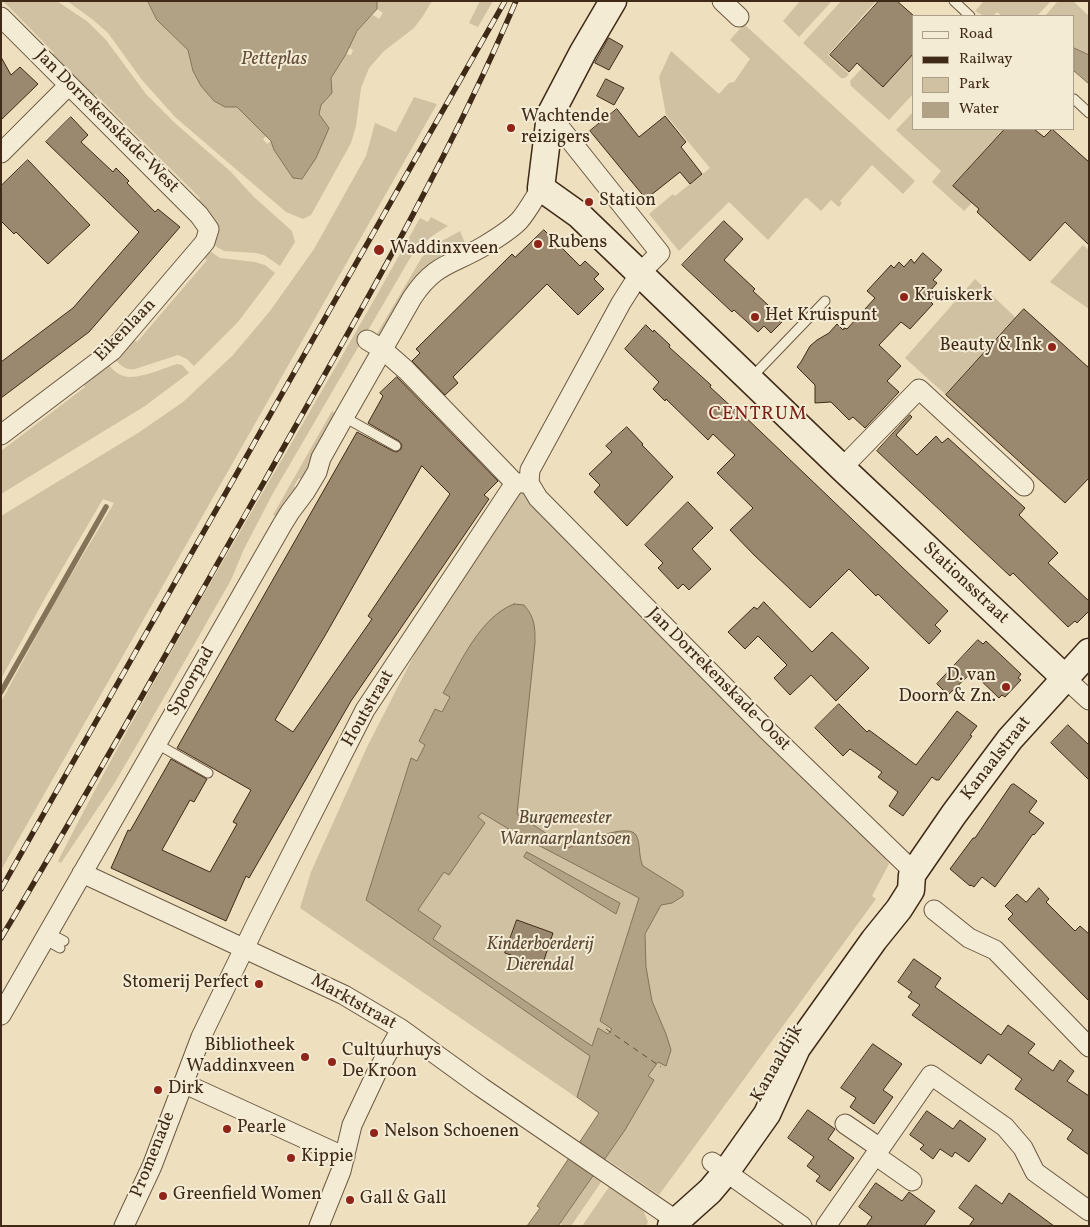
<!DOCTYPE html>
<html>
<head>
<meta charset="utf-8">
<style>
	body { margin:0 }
	#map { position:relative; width:1090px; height:1227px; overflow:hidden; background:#eee0be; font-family:Vollkorn,serif }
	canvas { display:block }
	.frame { position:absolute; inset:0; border:2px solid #3f2a17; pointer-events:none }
	.legend { position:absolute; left:912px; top:15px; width:162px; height:115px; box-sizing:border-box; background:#f4ebd5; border:1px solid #ac9e89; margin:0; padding:6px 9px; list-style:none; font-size:15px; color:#3f2a17 }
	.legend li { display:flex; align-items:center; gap:10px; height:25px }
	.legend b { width:25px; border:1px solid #ac9e89 }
</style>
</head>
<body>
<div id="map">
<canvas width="1090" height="1227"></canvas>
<div class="frame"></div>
<ul class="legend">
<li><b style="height:6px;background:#f4ebd5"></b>Road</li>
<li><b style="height:6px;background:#3f2a17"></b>Railway</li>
<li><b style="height:14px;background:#d0c1a2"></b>Park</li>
<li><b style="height:14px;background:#b2a285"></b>Water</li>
</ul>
</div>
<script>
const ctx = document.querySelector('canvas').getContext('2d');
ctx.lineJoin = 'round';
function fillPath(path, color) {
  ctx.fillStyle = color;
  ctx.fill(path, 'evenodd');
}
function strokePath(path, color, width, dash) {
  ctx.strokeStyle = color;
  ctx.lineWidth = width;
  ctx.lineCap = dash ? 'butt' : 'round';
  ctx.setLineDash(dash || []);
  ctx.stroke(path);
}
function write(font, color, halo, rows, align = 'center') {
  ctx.font = font + ' Vollkorn,serif';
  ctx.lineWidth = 4;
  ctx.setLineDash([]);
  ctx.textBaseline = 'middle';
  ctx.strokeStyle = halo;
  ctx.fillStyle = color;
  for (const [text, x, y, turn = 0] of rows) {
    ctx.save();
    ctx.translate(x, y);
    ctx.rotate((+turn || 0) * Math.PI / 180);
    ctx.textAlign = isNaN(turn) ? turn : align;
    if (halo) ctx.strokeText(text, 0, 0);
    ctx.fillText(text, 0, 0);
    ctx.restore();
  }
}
fillPath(new Path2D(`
	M3,1H57L88,22L106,40L146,94L176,124L230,171L254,197L292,231L295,242L280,266L264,255L256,253L224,251L217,247L212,242L195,204L200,198L95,94L90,99L49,58L54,53Z
	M67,1H148L157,20L188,50L193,71L201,86L214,101L225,107H237L266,136L263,139L267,144L271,141L274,150L293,178L302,179L329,128L319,114L321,105L332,93L331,78L346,54L351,55L353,50L349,48C355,33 361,25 373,15L379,19L383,13L377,9V1H432L423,16L414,28L384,51L369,68L361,88L356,126L351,143L311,215L303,219L286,212L175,117L142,80L108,33L92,19Z
	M480,1H493L478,27L469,23Z
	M800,1H832L799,37L783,21Z
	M841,1H876L828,55L849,74L845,78H841L803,43Z
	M984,1H1051L1037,16H1002L997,12L993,16H984L975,11Z
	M1058,1H1073L1089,16V55L1074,48V16H1045Z
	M744,24L915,181L903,194L872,165L840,201L842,203L839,207L831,200L821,211L807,198H805L768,240L729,202L679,251L649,214L673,194L675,196L710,168L666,115L659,77L671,51L719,94L729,83L734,82L750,59L730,40Z
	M914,53V93L889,120L851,86L850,81L862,68Z
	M414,97L437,104L1,870V702L53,605L114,503L103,499L45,598L1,679V516L138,433L183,402L233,355L270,311L314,249L366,156L375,123L396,132Z
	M914,111V129H1005L954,185L972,203L964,211L932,182L941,171L896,130Z
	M431,217L448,226C432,235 419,245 409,260L272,495L244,549L231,580L138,743L114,784L61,863L58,861C170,642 301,433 420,218L428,222Z
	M460,231L465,243C447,250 432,261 419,276L379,340L375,337L422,257L438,243Z
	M1083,245L1089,250V309L1050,282Z
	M207,249L220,258L255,262L265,265L275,273L238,322L194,366L187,359L178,355L135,369C125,371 119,364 113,357L131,338L137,342L207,260L201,256Z
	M975,279L1016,318L946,395L905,358Z
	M106,362C111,367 115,373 121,375C135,382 163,368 177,364L182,365L189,373L145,406L1,494V451L85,387L81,381Z
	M332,411L336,414L310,459L312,470L306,482L299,478L294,486L301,490L291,494L278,517L273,515Z
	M522,490L883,854L889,864L872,896L876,899L659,1195L605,1158L607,1156L599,1113L300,908L311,872L367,747L432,620Z
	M593,1175L602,1181L571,1226H563L560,1223Z
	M609,1187L643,1210L648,1222L646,1226H582Z`), '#d0c1a2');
const water = new Path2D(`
	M148,1H377V9L357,31L346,54L331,78L332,93L321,105L319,114L329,128L316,158L302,179L293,178L274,150L271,141L237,107H225L214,101L201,86L193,71L188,50L157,20Z
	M1074,48L1089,55V84L1074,71Z
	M514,604L524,605C535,618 535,626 535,643L517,814L568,848C580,843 628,822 636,835C641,844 638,856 643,866L683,891V896L672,903L661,905L645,934L646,967L652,1001L666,1034L671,1050L666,1066L658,1062L648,1076L654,1080L625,1130L558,1226H527L540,1208L537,1206L599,1113L577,1097L590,1056L366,900L411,758L417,761L425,745L419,741L435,709L442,712L450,697L443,693C461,662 480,617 514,604ZM482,813L517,834L639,898L600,1021L612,1029L608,1034L598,1028L592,1046L433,939L441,926L418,910L444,872L449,875L485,823L478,817Z
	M527,852L620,903L616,914L524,857Z`);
fillPath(water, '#b2a285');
strokePath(water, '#847259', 1);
strokePath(new Path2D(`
	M1,692L106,507`), '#847259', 5.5);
strokePath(new Path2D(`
	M606,1029L661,1067`), '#624e38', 1, [6, 5]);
const building = new Path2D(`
	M879,1H897L914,16V53L883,87L857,63L849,72L830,55Z
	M609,38L623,46L609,70L595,63Z
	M1,57L11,75L20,67L38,84L1,120Z
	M606,79L624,88L614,105L597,96Z
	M617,109L639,137L665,116L686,142L681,147L702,174L690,184L680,172L646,199L590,131Z
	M71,117L88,135L81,142L113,172L116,168L129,181L127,183L155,212L158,209L180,227L89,332L1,398V362L73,308L139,232L46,142Z
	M1005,129H1034L1044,137L1052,129L1089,162V245L1065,222L1030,261L977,212L979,209L953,186Z
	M28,160L90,225L48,264L16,232L14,234L1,221V186Z
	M724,221L743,239L724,260L755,289L753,291L784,320L771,333L764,326L758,332L734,310L732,312L682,265Z
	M544,230L580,266L585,261L599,274L594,279L604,289L578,315L547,284L453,377L458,383L445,395L412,361L420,353L416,349L512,254L515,257Z
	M923,253L942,270L933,280L937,283L930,291L935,295L930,301L933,304L910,329L901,322L879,345L901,366L887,381L899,392L865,428L853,417L849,420L831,402L815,403V385L797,367L801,362L810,346L817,340L829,333L837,324L843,330L844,328L847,329L875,298L867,291L891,265L894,268L899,262L904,267L911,259L914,263Z
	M1024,309L1089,368V478L1065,503L946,395Z
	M646,325L653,332L654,330L670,345L669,347L711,385L710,387L736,411L738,410L948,611L935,625L941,631L929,644L878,594L876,596L849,569L810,608L754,555L730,530L753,508L717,473L735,455L713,434L708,440L666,399L665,401L653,389L659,382L625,349Z
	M397,377L498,481L484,495L489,499L351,701L249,878L246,876L226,921L111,868L128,830L130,831L171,759L207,779L194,802L190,800L162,850L210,872L237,824L233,822L251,790L177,748L357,432L393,451L397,452L401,449L402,445L399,441L368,423L383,396L380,393ZM422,466L450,494L368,616L372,619L293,732L275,720L326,634Z
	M910,415L912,417L896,435L917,455L936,436L942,443L948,438L1025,508L1019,515L1058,553L1048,563L1089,601V611L1077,623L1075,621L1068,627L1013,573L1010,576L877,451Z
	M627,427L643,444L642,445L673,477L627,526L594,492L600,485L589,474L612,452L606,446Z
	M688,502L713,528L692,549L711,569L689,590L683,584L678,589L658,568L663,563L645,545Z
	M764,602L812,652L832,632L869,668L836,701L811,675L790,695L774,678L787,665L758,636L745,649L728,632L754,607L757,609Z
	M978,640L983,644L986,641L1021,674L1018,678L1021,680L1005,697L1002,695L999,698L972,672L948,695L937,684Z
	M839,704L867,732L869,730L916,765L957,711L977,726L970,735L972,736L939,780H936L932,777L903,816L889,806L898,792L878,777L882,772L850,749L843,756L815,728Z
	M1068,725L1089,745V780L1051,743Z
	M1014,784L1037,801L1029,812L1044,823L1034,835L1033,834L995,887L982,877L974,887L971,885L970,886L950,869L973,838H975L1011,785Z
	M1039,888L1049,899L1046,902L1075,931L1080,926L1089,934V1001L1008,919L1013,914L1005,906L1017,894L1026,902Z
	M517,920L553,933L542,966L505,953Z
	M914,959L941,978L935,987L1001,1035L1008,1025L1035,1044L1028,1053L1053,1071L1060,1060L1074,1071L1067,1081L1089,1096V1155L1067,1139L1073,1130L1015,1089L1022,1079L988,1054L981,1064L912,1015L920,1005L908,997L912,992L898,982Z
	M873,1044L902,1064L883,1090L893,1097L874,1124L850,1107L856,1098L841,1088Z
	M808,1110L835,1129L828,1139L854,1158L830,1191L816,1181L820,1176L807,1166L814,1157L788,1138Z
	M927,1111L953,1129L960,1120L986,1139L969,1162L955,1152L952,1157L940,1149L933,1159L920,1149L924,1145L910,1135Z
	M876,1183L902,1201L909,1192L935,1211L924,1226H866L872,1217L859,1207Z
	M976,1185L1002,1204L1009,1193L1054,1226H969L974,1219L959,1208Z`);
fillPath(building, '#9a896e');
strokePath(building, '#3f2a17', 1);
const lane = new Path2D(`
	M954,1L970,16
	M1074,99L1089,113
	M752,377L825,301
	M344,417L396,446
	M157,744L208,773
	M47,932L64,941
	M44,939L60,948`);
const street = new Path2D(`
	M722,1L739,17
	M1,17L199,215L209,229L205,242L112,351L1,435
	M550,115L660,253L640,273L621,303L530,470L529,483L538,498L769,732L914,872
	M1,153L69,85
	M367,340L382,349L406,370L515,483H528
	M842,468L919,389L1024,486
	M1065,678L1089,700
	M82,873L344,995L401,1029L481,1087L677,1221
	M934,910L969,938L995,950L1089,1047
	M1,1015L282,525L290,512L305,492L317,472L321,458L344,417L412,298C435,263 452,265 484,246C494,240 511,229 519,221C527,212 534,199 541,188
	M183,1083L345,1157
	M845,1124L880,1148
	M875,1155L912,1181
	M712,1162L802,1226
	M124,1226L152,1166L201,1037L258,920L365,710L515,483
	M319,1226L341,1171L352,1125L376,1074L401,1029
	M826,1226L931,1075L1005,1127L1023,1148L1035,1172L1089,1211`);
const secondary = new Path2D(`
	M613,1L583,52L550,115L541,188L579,215L842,468L1065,678
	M671,1226L710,1191L726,1172L767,1114L797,1048L874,940L899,909L911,890L912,875L954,814L1010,739L1089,652`);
strokePath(lane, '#6b5841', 11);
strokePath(street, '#6b5841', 21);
strokePath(secondary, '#3f2a17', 29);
strokePath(lane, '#f4ebd5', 9);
strokePath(street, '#f4ebd5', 19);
strokePath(secondary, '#f4ebd5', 26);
const rail = new Path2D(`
	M1,889L505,1
	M1,938C92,787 177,634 264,482C353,324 445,168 516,1`);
strokePath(rail, '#3f2a17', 5.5);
strokePath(rail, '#f4ebd5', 4, [11]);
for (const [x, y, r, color] of [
	[511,128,5,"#8f2418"],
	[589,202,5,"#8f2418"],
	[538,244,5,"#8f2418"],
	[379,250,6,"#8f2418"],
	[904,297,5,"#8f2418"],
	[755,317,5,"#8f2418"],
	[1052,347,5,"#8f2418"],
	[1006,687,5,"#8f2418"],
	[259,984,5,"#8f2418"],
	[305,1057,5,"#8f2418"],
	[332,1062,5,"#8f2418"],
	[158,1090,5,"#8f2418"],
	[227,1129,5,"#8f2418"],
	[374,1133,5,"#8f2418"],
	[291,1158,5,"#8f2418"],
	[163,1196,5,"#8f2418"],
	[350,1200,5,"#8f2418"]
]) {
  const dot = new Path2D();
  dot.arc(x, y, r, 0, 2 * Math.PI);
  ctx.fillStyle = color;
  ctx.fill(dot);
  strokePath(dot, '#f4ebd5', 2);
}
write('18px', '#3f2a17', '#f4ebd5', [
	["Wachtende",521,118],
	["reizigers",521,139],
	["Station",599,202],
	["Rubens",548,244],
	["Waddinxveen",390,250],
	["Kruiskerk",914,297],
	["Het Kruispunt",765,317],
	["Beauty & Ink",1042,347,"right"],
	["D. van",996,677,"right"],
	["Doorn & Zn.",996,698,"right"],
	["Stomerij Perfect",249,984,"right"],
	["Bibliotheek",295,1047,"right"],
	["Waddinxveen",295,1068,"right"],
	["Cultuurhuys",342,1052],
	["De Kroon",342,1073],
	["Dirk",168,1090],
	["Pearle",237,1129],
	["Nelson Schoenen",384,1133],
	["Kippie",301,1158],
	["Greenfield Women",173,1196],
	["Gall & Gall",360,1200]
], 'left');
write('18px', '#3f2a17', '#f4ebd5', [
	["Jan Dorrekenskade-West",106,122,45],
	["Eikenlaan",126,331,-46],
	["Stationsstraat",965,584,43],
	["Jan Dorrekenskade-Oost",718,680,45],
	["Spoorpad",192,682,-60],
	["Houtstraat",369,709,-60],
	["Kanaalstraat",997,759,-52],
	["Marktstraat",353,1003,29],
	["Kanaaldijk",778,1064,-60],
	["Promenade",154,1155,-68]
]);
write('italic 18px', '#5c4833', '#f4ebd5', [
	["Burgemeester",565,820],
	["Warnaarplantsoen",565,841],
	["Kinderboerderij",540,946],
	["Dierendal",540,967]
]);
write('italic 19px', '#624e38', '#f4ebd5', [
	["Petteplas",274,61]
]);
ctx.letterSpacing = '1px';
write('19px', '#7a1f14', '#f4ebd5', [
	["CENTRUM",758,416]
]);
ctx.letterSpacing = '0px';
</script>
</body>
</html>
